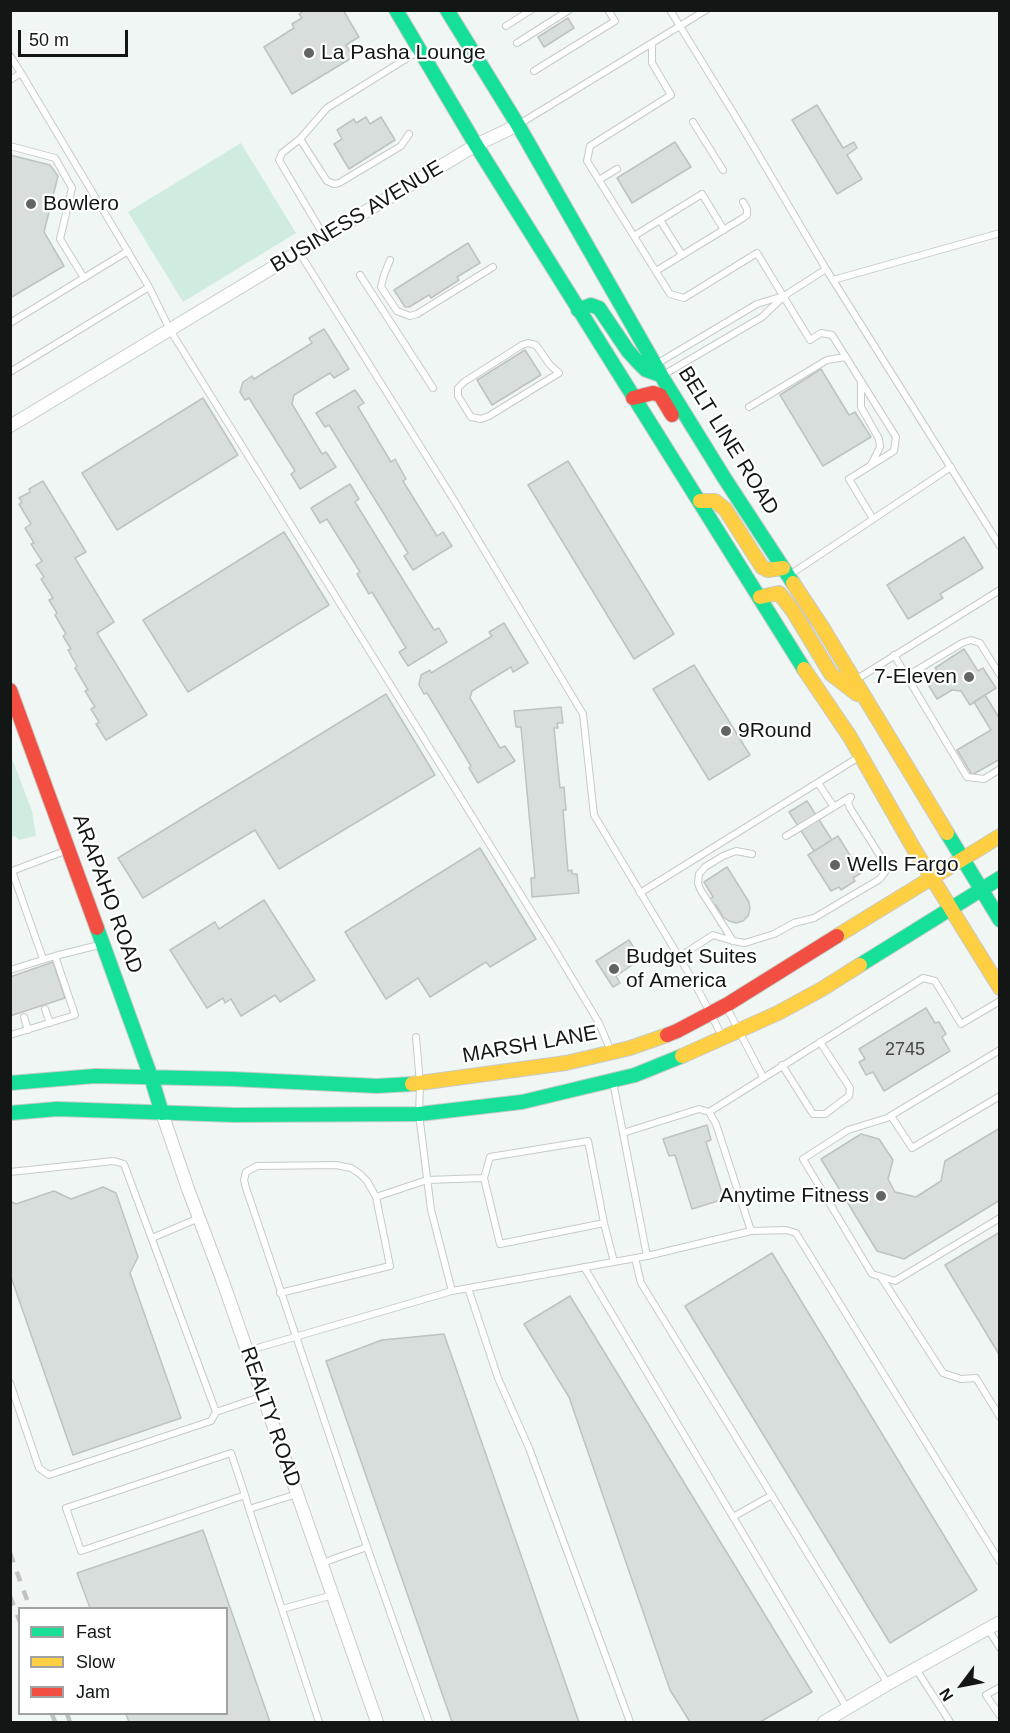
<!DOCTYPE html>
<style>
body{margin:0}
#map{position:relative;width:1010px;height:1733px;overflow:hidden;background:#f0f6f3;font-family:Helvetica,sans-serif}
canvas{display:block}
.frame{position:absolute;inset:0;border:12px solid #121715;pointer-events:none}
.legend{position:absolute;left:18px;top:1607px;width:210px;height:108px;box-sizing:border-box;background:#fff;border:2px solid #a0a2a1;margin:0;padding:8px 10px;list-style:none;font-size:18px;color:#121715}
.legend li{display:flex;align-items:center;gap:12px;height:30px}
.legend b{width:30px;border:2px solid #a0a2a1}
.north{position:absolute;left:932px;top:1655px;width:60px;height:60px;-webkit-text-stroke:4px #fff;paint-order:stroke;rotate:238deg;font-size:16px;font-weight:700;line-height:24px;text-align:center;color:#121715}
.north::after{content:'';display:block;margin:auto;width:21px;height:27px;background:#121715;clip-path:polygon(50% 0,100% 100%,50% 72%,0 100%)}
.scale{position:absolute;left:18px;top:30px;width:110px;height:27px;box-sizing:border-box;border:3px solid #121715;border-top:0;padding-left:8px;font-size:18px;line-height:21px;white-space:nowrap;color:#121715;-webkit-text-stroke:4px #fff;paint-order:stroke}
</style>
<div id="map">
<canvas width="1010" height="1733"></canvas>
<div class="frame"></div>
<ul class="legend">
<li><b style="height:8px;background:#16e098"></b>Fast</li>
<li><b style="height:8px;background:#ffcf43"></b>Slow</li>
<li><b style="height:8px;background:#f24e42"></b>Jam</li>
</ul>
<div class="north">N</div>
<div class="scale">50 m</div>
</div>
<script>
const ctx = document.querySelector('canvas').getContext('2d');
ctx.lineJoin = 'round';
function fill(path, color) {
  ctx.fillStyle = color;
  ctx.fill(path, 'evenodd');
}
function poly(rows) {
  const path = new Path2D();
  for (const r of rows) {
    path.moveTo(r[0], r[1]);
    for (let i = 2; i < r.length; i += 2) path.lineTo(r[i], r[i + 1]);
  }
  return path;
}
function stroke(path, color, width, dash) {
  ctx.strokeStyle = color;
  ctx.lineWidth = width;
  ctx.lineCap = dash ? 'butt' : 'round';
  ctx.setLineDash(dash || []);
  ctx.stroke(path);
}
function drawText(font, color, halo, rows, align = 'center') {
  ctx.font = font + ' Helvetica,sans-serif';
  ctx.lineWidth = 4.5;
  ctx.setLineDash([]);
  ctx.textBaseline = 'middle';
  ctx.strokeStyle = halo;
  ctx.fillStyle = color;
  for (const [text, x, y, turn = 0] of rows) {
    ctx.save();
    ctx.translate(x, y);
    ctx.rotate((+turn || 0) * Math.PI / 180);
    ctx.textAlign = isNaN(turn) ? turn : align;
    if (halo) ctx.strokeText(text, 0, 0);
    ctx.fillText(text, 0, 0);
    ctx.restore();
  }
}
const green = poly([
 [241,143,296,233,183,302,128,212],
 [10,753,32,811,36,836,19,840,15,836,11,837]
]);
const building = poly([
 [305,10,343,10,359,37,346,45,353,57,292,94,264,47,294,28,292,24,302,18,299,14,305,10],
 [568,18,574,28,544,47,538,37,568,18],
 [817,105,843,148,854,142,857,148,847,155,862,179,837,194,792,120,817,105],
 [366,117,370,124,381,117,395,140,349,169,334,144,342,139,337,130,354,119,356,123,366,117],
 [675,142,691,167,632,203,617,178,675,142],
 [10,155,50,165,58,176,44,232,64,266,10,298,10,155],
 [468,243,480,263,457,277,459,280,431,298,429,295,409,307,405,307,394,290,468,243],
 [324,329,349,369,334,378,330,373,294,395,292,404,322,454,326,452,336,467,300,489,291,474,295,471,249,398,245,400,240,392,243,382,252,376,254,379,312,343,309,338,324,329],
 [525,350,541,375,492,405,477,380,525,350],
 [821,369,849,415,855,412,871,437,823,466,780,395,821,369],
 [355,390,364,403,358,407,391,462,395,459,406,479,403,481,437,536,443,532,452,546,413,570,404,556,408,553,329,425,325,427,316,413,355,390],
 [203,398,238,455,117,530,82,473,203,398],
 [568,461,674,634,634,659,528,485,568,461],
 [43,481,86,552,75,558,114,622,97,633,147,715,106,740,96,724,99,722,91,709,95,707,85,691,88,690,75,668,77,666,68,650,71,649,63,636,66,634,55,615,57,613,49,600,53,598,41,579,44,577,36,565,42,561,31,544,34,543,25,528,31,524,19,504,22,502,19,498,30,492,29,489,43,481],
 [350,484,359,499,355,502,434,630,439,628,447,642,408,666,399,652,406,648,372,592,369,594,357,574,360,572,327,519,320,523,311,508,350,484],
 [284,532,329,605,188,692,143,620,284,532],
 [964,537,983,568,940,594,943,598,908,619,887,585,964,537],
 [504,623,528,663,513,672,511,667,472,691,470,698,500,748,505,746,515,761,478,783,469,768,471,766,427,693,424,694,419,685,421,675,430,670,431,673,492,636,489,632,504,623],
 [964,649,978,671,983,668,996,688,970,705,961,691,952,690,937,699,924,678,937,670,935,668,964,649],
 [694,665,750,755,709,780,653,689,694,665],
 [386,694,435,775,279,869,255,830,143,898,118,858,386,694],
 [985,695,1000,719,1000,759,972,775,957,750,991,730,974,702,985,695],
 [561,707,563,723,557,723,558,728,554,728,560,788,564,787,566,810,563,810,568,871,572,870,572,874,577,874,579,893,532,897,531,878,535,878,521,727,516,727,514,711,561,707],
 [807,801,832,840,814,851,789,812,807,801],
 [838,836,861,873,853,878,855,881,841,890,839,887,831,891,808,855,838,836],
 [480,848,536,939,490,967,486,962,430,997,418,978,386,999,345,932,480,848],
 [727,867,749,902,750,909,748,916,743,921,736,923,729,921,723,917,716,905,714,906,710,899,713,897,704,882,727,867],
 [264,900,315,980,280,1002,275,995,241,1016,231,999,225,1003,223,998,207,1008,170,950,215,922,219,929,264,900],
 [629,940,641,959,616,976,620,983,613,987,596,961,629,940],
 [53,962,65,998,10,1016,10,977,53,962],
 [926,1008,935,1023,939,1022,946,1034,942,1037,950,1051,884,1091,873,1072,866,1075,859,1062,865,1059,859,1049,926,1008],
 [707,1125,711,1140,706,1142,724,1199,692,1209,675,1155,669,1156,663,1139,707,1125],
 [1000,1128,1000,1200,904,1259,877,1251,821,1159,861,1134,879,1139,893,1160,888,1179,895,1192,916,1197,941,1181,945,1161,1000,1128],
 [103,1187,116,1193,138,1257,130,1273,181,1418,73,1455,10,1274,10,1201,16,1204,54,1191,71,1199,103,1187],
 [1000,1232,1000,1356,945,1265,1000,1232],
 [772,1253,977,1590,890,1643,685,1306,772,1253],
 [570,1296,812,1692,760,1722,690,1722,670,1690,569,1397,524,1324,570,1296],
 [444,1334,579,1722,452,1722,326,1361,382,1340,444,1334],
 [203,1530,270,1722,129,1722,126,1714,226,1714,226,1608,90,1608,77,1573,203,1530]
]);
const lane = poly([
 [670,10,742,127,826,269,1000,546],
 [506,26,531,10],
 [517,43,569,10],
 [652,43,652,63,671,95,590,146,587,161,670,294,684,298,757,253,810,340,821,333,832,335,896,437,894,451,849,479,873,519],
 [10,56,21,73],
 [534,71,615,21,608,10],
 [10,80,21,73,149,287,170,330,554,948,599,1023,610,1049],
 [693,122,723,170],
 [521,123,706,10],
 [300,139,327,181,334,184,339,183,401,146,409,134],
 [10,146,55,158,72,188,60,239,84,278],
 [599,180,617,169],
 [660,220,682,255],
 [324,236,279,160,282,153,300,139,327,108,417,52],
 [634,236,702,194,724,230],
 [299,252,457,505,583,714,594,815,694,982,722,1036],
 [390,260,384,275,381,287,397,311,410,316,417,314,493,267],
 [656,271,743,218,747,215,747,209,743,202],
 [360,275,433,388],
 [833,280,1000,233],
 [10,323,128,251],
 [528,343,536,345,550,365,559,373,489,416,481,419,471,417,458,396,458,388,464,382,522,345,528,343],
 [658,363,757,304,780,297],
 [10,372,149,287],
 [665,374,762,317,784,296,826,269],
 [861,381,861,407,879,439,880,447,871,465],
 [749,407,827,360,846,357],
 [791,574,951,467],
 [894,655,967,777,984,779,1000,769],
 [907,676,962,643,971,640,980,643,1000,675],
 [857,679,1000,590],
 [818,783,834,807],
 [786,836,850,797],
 [640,893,859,757],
 [733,941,700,889,698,883,699,874,705,867,723,856,736,851,752,854],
 [679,957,713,935,733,941,745,943,774,934,794,923,814,918,880,879,885,872,884,862,850,808,848,802,851,797],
 [43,959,12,871,65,851],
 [10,970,55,956,99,945],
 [726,1006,763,1077],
 [45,1009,50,1023],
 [24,1017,28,1030],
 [10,1035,75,1015,55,956],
 [1000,1050,887,1118,848,1130,803,1159,872,1274,895,1281,1000,1218],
 [782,1065,813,1114,825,1114,849,1096,850,1088,820,1042],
 [709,1112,923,978,935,981,961,1024,1000,1001],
 [891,1116,912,1148,1000,1096],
 [623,1133,699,1109,709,1112,716,1124,751,1231],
 [10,1172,114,1161,124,1164,216,1412,211,1421,49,1475,39,1468,10,1383],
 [484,1178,500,1244,604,1223],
 [152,1238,199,1218],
 [647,1256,751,1231,786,1230,796,1233,1000,1562],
 [635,1258,641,1283,888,1684],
 [584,1267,847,1708],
 [881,1277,943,1373,961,1379,976,1378,1000,1417],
 [468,1288,498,1378,529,1448,630,1722],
 [452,1291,647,1256,613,1082],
 [280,1293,390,1266,376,1197],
 [247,1351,452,1291,431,1210,419,1114,420,1084,416,1037],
 [216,1412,263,1396],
 [245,1495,81,1551,66,1508,231,1453,245,1495,249,1509,297,1494],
 [249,1509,319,1722],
 [733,1517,772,1495],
 [322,1563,367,1547],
 [282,1609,333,1595],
 [988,1629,1000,1648],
 [916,1669,950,1722],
 [1000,1687,986,1695,1000,1716],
 [429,1722,367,1547,246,1188,244,1180,246,1172,257,1166,336,1165,351,1168,360,1174,367,1181,376,1197,427,1180,484,1178,490,1157,588,1141,604,1223,614,1262]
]);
const street = poly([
 [10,426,476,145,518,125],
 [162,1113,188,1189,222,1279,377,1722],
 [824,1722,888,1684,1000,1622]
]);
const fast = poly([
 [396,10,476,145,804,669],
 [447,10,518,125,665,382,725,479,793,583],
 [578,310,591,305,599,308,628,351,638,362,646,370,660,375],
 [947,833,1000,920],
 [97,928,151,1077,162,1113],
 [860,965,1000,878],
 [10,1083,95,1076,232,1079,377,1086,412,1084],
 [10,1113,57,1109,235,1115,419,1114,522,1102,635,1075,682,1056]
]);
const slow = poly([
 [700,501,715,501,725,509,762,567,768,570,783,568],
 [793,583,822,627,947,833],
 [760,597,779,593,793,611,831,674,857,694],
 [804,669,850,737,914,849,1000,988],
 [837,936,1000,836],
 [682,1056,778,1013,822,989,860,965],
 [412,1084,566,1063,630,1048,667,1035]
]);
const jam = poly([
 [633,398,653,393,660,395,672,415],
 [10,690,97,928],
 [667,1035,677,1031,728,1004,837,936]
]);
const rail = poly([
 [10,1553,30,1608],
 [10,1596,20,1622],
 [52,1714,55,1722],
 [67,1714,70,1722]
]);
const markers = [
 [309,53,6,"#606563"],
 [31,204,6,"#606563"],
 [969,677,6,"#606563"],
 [726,731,6,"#606563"],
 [835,865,6,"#606563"],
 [614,969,6,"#606563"],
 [881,1196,6,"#606563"]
];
const numberNames = [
 ["2745",905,1050]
];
const poiNames = [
 ["La Pasha Lounge",321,53],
 ["Bowlero",43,204],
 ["7-Eleven",957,677,"right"],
 ["9Round",738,731],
 ["Wells Fargo",847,865],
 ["Budget Suites",626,957],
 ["of America",626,981],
 ["Anytime Fitness",869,1196,"right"]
];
const streetNames = [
 ["BUSINESS AVENUE",357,217,-31],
 ["BELT LINE ROAD",728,441,58],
 ["ARAPAHO ROAD",107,894,70],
 ["MARSH LANE",530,1045,-10],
 ["REALTY ROAD",270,1417,71]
];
fill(green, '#d0ece0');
fill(building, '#d8dedb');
stroke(building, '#bdc3c0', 1.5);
stroke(lane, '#c6cbc9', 8);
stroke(street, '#c6cbc9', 14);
stroke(fast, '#c6cbc9', 16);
stroke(slow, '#c6cbc9', 16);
stroke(jam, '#c6cbc9', 16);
stroke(lane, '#fdfefd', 6);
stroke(street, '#fdfefd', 12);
stroke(fast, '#16e098', 14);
stroke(slow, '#ffcf43', 14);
stroke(jam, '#f24e42', 14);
stroke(rail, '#c1c3c3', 4.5, [10, 10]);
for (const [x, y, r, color] of markers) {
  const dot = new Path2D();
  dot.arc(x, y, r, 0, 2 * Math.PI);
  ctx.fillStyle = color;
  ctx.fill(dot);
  stroke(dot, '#fff', 2);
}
drawText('18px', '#444946', null, numberNames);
drawText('21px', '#121715', '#fff', poiNames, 'left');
drawText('21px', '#121715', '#fff', streetNames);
</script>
